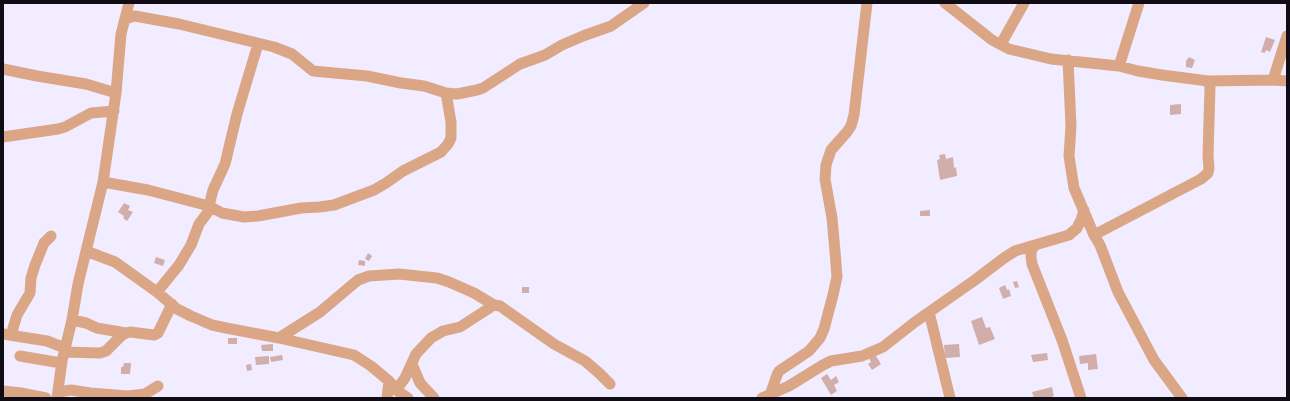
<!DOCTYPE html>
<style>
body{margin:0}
#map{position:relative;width:1290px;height:401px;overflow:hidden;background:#f1ecff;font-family:Montserrat,sans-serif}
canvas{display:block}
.frame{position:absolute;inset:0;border:4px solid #0f0c16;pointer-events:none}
</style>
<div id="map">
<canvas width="1290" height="401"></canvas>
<div class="frame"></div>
</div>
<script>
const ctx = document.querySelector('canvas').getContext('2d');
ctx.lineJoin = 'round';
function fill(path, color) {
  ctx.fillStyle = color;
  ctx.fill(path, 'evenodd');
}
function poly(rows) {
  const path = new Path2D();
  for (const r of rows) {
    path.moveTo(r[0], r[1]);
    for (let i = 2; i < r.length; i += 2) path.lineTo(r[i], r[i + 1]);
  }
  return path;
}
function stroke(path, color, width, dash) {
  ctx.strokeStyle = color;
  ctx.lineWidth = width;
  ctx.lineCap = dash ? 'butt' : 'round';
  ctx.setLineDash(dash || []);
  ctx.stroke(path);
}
const building = poly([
 [1266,37,1275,40,1270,52,1266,50,1265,53,1261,52],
 [1189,57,1195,60,1192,68,1186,67,1186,61],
 [1181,104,1181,114,1170,115,1170,105],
 [945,154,946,159,953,157,954,168,956,167,957,176,940,180,937,160,940,159,939,155],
 [124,203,130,206,128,210,133,212,127,221,123,218,124,216,118,212],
 [930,210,930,216,920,216,920,211],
 [368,253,372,256,369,261,365,259],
 [156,257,165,260,163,266,154,263],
 [359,260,365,261,365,266,358,265],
 [1017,281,1019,287,1015,288,1013,282],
 [1005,285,1007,290,1009,289,1011,296,1003,299,999,288],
 [522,287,529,287,529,293,522,293],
 [982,317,986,328,990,327,995,339,979,345,971,321],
 [228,338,237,338,237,344,228,344],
 [273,344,273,351,262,351,261,345],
 [959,344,960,357,945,358,944,345],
 [874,353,881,364,872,370,868,364,871,362,868,357],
 [1047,353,1048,360,1033,362,1031,355],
 [1096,354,1098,369,1088,370,1088,363,1080,364,1079,356],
 [282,355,283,360,271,362,270,357],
 [269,356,269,364,256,365,255,357],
 [124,363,131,363,130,374,121,374,121,367,123,367],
 [251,364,252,370,247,371,246,365],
 [827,374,831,380,836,376,839,382,834,385,837,391,831,395,821,378],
 [1052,387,1054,396,1051,397,1051,398,1034,398,1032,392]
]);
const minor = poly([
 [945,3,992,40,1009,49,1051,59,1119,66,1138,71,1162,75,1208,81,1273,80,1287,81],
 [125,19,135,16,179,24,274,47,292,54,313,71,367,76,401,83,424,86,446,93,457,94,477,90,483,88,520,64,545,55,562,45,583,36,611,26,644,3],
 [1001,44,1024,3],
 [1068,60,1071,126,1069,156,1074,188,1094,235,1100,245,1118,292,1154,360,1182,398],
 [1119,66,1139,3],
 [3,69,37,76,86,84,116,93],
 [1273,80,1287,36],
 [3,137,58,129,65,127,91,113,114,111],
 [103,182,148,190,209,206,222,213,244,217,258,216,301,208,319,207,334,205,374,190,386,183,403,171,441,152,448,144,451,138,451,122,446,93],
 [209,206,213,190,225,164,237,114,258,44],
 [1094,235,1201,179,1208,173,1209,168,1208,156,1210,87,1208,81],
 [86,251,115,262,157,292,177,309,191,316,212,325,226,328,279,338,354,355,371,366,389,381,396,390,408,398],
 [157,292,179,265,191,245,199,224,211,208],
 [929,312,950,398],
 [72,320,86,323,97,328,126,333],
 [3,334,47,341,65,348],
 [11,335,17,315,30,293,31,278,35,265,44,243,51,236],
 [279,338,320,312,358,280,369,276,399,274,437,278,449,282,474,293,494,305],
 [64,352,100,353,106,351,122,335,126,333,130,332,154,335,158,333,172,304],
 [20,356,61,363],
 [412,364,420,383,434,398],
 [396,390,405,378,416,354,431,338,443,331,460,327,494,305,500,306,554,344,585,361,599,373,610,384],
 [3,391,21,393,46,398],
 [59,392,71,390,90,393,128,396,145,394,158,386],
 [770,395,777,375,779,371,809,351,820,338,824,329,833,295,837,277,835,251,832,218,825,179,826,165,831,150,847,132,851,126,854,115,867,3],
 [57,398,62,361,72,320,78,284,103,182,116,93,121,34,129,3],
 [387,398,389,381],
 [762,398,789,386,823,365,831,361,862,356,883,347,915,322,975,280,1004,258,1015,251,1035,245],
 [1081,398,1062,340,1032,264,1031,257,1031,251,1035,245,1069,235,1077,228,1081,220,1084,210]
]);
fill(building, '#d1aeaa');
stroke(minor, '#dba685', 11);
</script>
